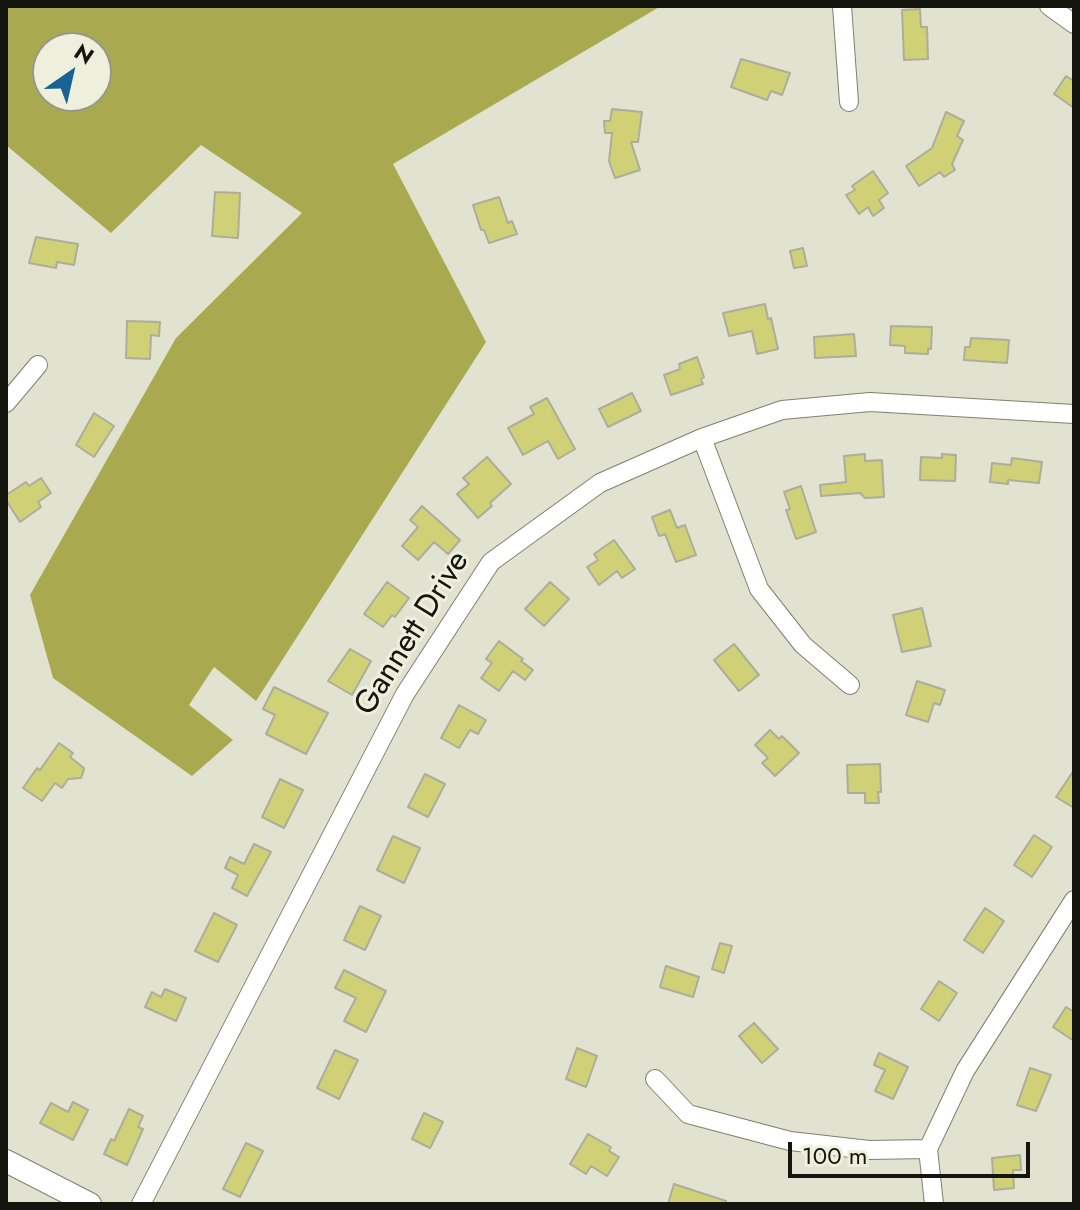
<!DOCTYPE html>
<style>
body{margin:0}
#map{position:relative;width:1080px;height:1210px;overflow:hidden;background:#e1e2cf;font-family:Jost,sans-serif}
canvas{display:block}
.frame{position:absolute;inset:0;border:8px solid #14150e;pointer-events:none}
.north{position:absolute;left:32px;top:32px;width:80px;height:80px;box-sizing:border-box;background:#eeefdc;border:2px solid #97988a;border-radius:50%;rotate:34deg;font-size:22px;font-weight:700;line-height:32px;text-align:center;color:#14150e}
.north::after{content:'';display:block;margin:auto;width:28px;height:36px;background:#176396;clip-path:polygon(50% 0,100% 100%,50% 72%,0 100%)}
.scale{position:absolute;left:788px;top:1142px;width:242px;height:36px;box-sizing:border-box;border:4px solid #14150e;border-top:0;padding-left:10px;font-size:24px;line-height:28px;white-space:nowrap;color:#14150e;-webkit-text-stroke:6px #eeefdc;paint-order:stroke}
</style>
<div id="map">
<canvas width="1080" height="1210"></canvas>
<div class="frame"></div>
<div class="north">N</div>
<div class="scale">100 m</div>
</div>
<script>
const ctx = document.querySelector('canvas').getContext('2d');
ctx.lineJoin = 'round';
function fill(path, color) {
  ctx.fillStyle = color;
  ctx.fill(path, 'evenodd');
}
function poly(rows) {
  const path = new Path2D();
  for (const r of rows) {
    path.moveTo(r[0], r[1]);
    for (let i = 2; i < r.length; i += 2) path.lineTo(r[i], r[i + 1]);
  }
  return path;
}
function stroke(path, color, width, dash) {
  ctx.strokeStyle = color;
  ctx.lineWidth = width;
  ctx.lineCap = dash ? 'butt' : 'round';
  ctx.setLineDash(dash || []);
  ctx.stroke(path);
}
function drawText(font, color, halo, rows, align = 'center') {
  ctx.font = font + ' Jost,sans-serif';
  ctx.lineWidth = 6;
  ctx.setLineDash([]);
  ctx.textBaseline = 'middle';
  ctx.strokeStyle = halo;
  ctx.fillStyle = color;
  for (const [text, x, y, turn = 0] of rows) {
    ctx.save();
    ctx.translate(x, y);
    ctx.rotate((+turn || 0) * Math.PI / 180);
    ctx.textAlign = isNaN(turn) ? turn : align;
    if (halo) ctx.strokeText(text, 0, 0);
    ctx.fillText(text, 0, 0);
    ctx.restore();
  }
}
const forest = poly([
 [6,6,661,6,393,164,486,342,256,701,214,667,189,705,233,740,192,776,53,678,30,595,176,338,302,213,201,145,111,233,6,145],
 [48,48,96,48,96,96,48,96]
]);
const building = poly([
 [920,9,921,27,927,27,928,59,904,60,902,10,920,9],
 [741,59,790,73,782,95,771,91,767,100,731,87,741,59],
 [1066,76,1074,81,1074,108,1054,94,1066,76],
 [612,109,642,112,638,142,631,142,640,170,615,178,609,161,612,133,605,133,604,121,610,121,612,109],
 [946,112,964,121,957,136,963,140,952,164,955,170,944,177,940,172,919,186,906,166,932,148,946,112],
 [873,171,888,193,879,200,884,208,873,216,868,207,859,214,846,195,855,190,852,186,873,171],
 [215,192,240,193,238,238,212,236,215,192],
 [499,197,508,223,512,221,517,234,489,243,484,230,481,230,473,205,499,197],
 [36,237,78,244,74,265,57,262,56,268,29,263,36,237],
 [803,248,807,266,794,268,790,251,803,248],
 [765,304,768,319,771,318,778,349,757,354,752,331,729,336,723,313,765,304],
 [127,321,160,322,159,336,151,335,150,359,126,358,127,321],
 [891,326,932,327,931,349,928,349,928,354,905,353,905,346,890,345,891,326],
 [854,334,856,356,815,358,814,337,854,334],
 [971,338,1009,340,1007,363,964,360,965,347,970,347,971,338],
 [697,357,704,377,701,379,703,384,671,395,664,375,680,369,679,364,697,357],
 [632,393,641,411,608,427,599,409,632,393],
 [547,398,575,449,558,459,548,441,523,455,508,428,534,414,530,407,547,398],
 [94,413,114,426,94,457,76,445,94,413],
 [865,454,865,461,882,460,884,497,865,498,860,493,821,496,820,485,846,482,844,456,865,454],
 [942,454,956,455,955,481,920,480,921,457,942,458,942,454],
 [487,457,511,484,490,503,492,506,478,518,457,494,469,484,463,478,487,457],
 [1012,458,1042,462,1039,483,1008,480,1008,484,990,482,992,463,1011,465,1012,458],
 [41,478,51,493,38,502,41,507,20,522,6,500,6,495,26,482,29,486,41,478],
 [801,486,816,532,796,539,786,510,790,509,784,492,801,486],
 [422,506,460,540,448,554,434,542,418,560,402,546,418,527,410,520,422,506],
 [670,510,677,528,685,525,696,555,676,562,665,534,659,536,652,517,670,510],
 [614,540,635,569,622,578,617,571,599,585,587,567,598,560,594,554,614,540],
 [387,582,409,598,395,617,392,615,383,627,364,614,387,582],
 [550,582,569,599,544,626,525,609,550,582],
 [922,608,931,646,902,652,893,615,922,608],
 [499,641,523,659,521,661,533,670,525,680,513,671,499,691,481,678,492,663,486,659,499,641],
 [734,644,759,675,739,691,714,660,734,644],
 [350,649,371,661,352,695,328,681,350,649],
 [917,681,945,690,940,705,934,703,928,722,906,715,917,681],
 [274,687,328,713,306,754,266,734,275,715,263,709,274,687],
 [459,705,486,720,478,734,470,730,459,748,441,738,459,705],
 [770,730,779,739,782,736,799,753,775,776,762,763,768,758,755,745,770,730],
 [59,743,73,753,70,757,84,768,83,773,81,778,68,779,62,788,55,783,42,801,23,788,37,768,40,770,59,743],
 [880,764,881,792,878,792,879,803,865,803,865,793,848,793,847,765,880,764],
 [1074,770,1074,808,1056,797,1074,770],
 [425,774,445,784,428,817,408,807,425,774],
 [280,779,303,790,284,828,262,817,280,779],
 [1034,835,1052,847,1032,877,1014,865,1034,835],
 [393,836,420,848,404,883,377,870,393,836],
 [254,844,271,852,247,896,232,888,238,875,225,868,230,857,244,864,254,844],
 [360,906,381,916,365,950,344,940,360,906],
 [985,908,1004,921,983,953,964,940,985,908],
 [214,913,237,925,218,962,195,951,214,913],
 [720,943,732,946,724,973,712,969,720,943],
 [666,966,699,977,693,997,660,987,666,966],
 [344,970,386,991,366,1032,344,1021,356,998,335,988,344,970],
 [939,981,957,993,939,1021,921,1009,939,981],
 [165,989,186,998,176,1021,145,1007,152,992,161,997,165,989],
 [1066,1007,1074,1012,1074,1041,1053,1027,1066,1007],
 [754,1023,778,1049,762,1063,739,1036,754,1023],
 [577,1048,597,1056,586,1087,566,1079,577,1048],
 [335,1050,358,1060,339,1099,317,1088,335,1050],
 [879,1053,908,1067,893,1099,875,1091,885,1070,874,1065,879,1053],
 [1030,1068,1051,1075,1036,1111,1017,1105,1030,1068],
 [73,1102,88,1110,73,1140,40,1123,51,1103,68,1112,73,1102],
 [129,1109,143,1116,138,1127,143,1129,127,1165,104,1154,111,1139,114,1141,129,1109],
 [424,1113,443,1122,430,1148,412,1139,424,1113],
 [588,1134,611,1147,609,1151,619,1157,607,1176,591,1166,586,1174,570,1164,588,1134],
 [246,1143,263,1151,240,1197,223,1189,246,1143],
 [1020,1155,1021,1170,1013,1170,1014,1188,994,1190,992,1158,1020,1155],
 [674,1184,726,1201,726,1204,668,1204,674,1184]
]);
const minor = poly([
 [842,6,849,102],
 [1049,6,1074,24],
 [6,403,38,365],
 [702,438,759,589,803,645,850,685],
 [655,1079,688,1114,790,1141,869,1150,928,1149],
 [141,1204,405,694,491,562,600,483,702,438,782,410,870,402,1074,414],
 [934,1204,928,1149,965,1071,1074,900]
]);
const tertiary = poly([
 [6,1161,90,1204]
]);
const streetNames = [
 ["Gannett Drive",413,634,-58]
];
fill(forest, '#a9aa50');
fill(building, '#d0d177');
stroke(building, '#adad9b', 2);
stroke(minor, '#7f806e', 20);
stroke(tertiary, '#7f806e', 24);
stroke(minor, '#fff', 18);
stroke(tertiary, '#fff', 22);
drawText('32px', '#14150e', '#eeefdc', streetNames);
</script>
